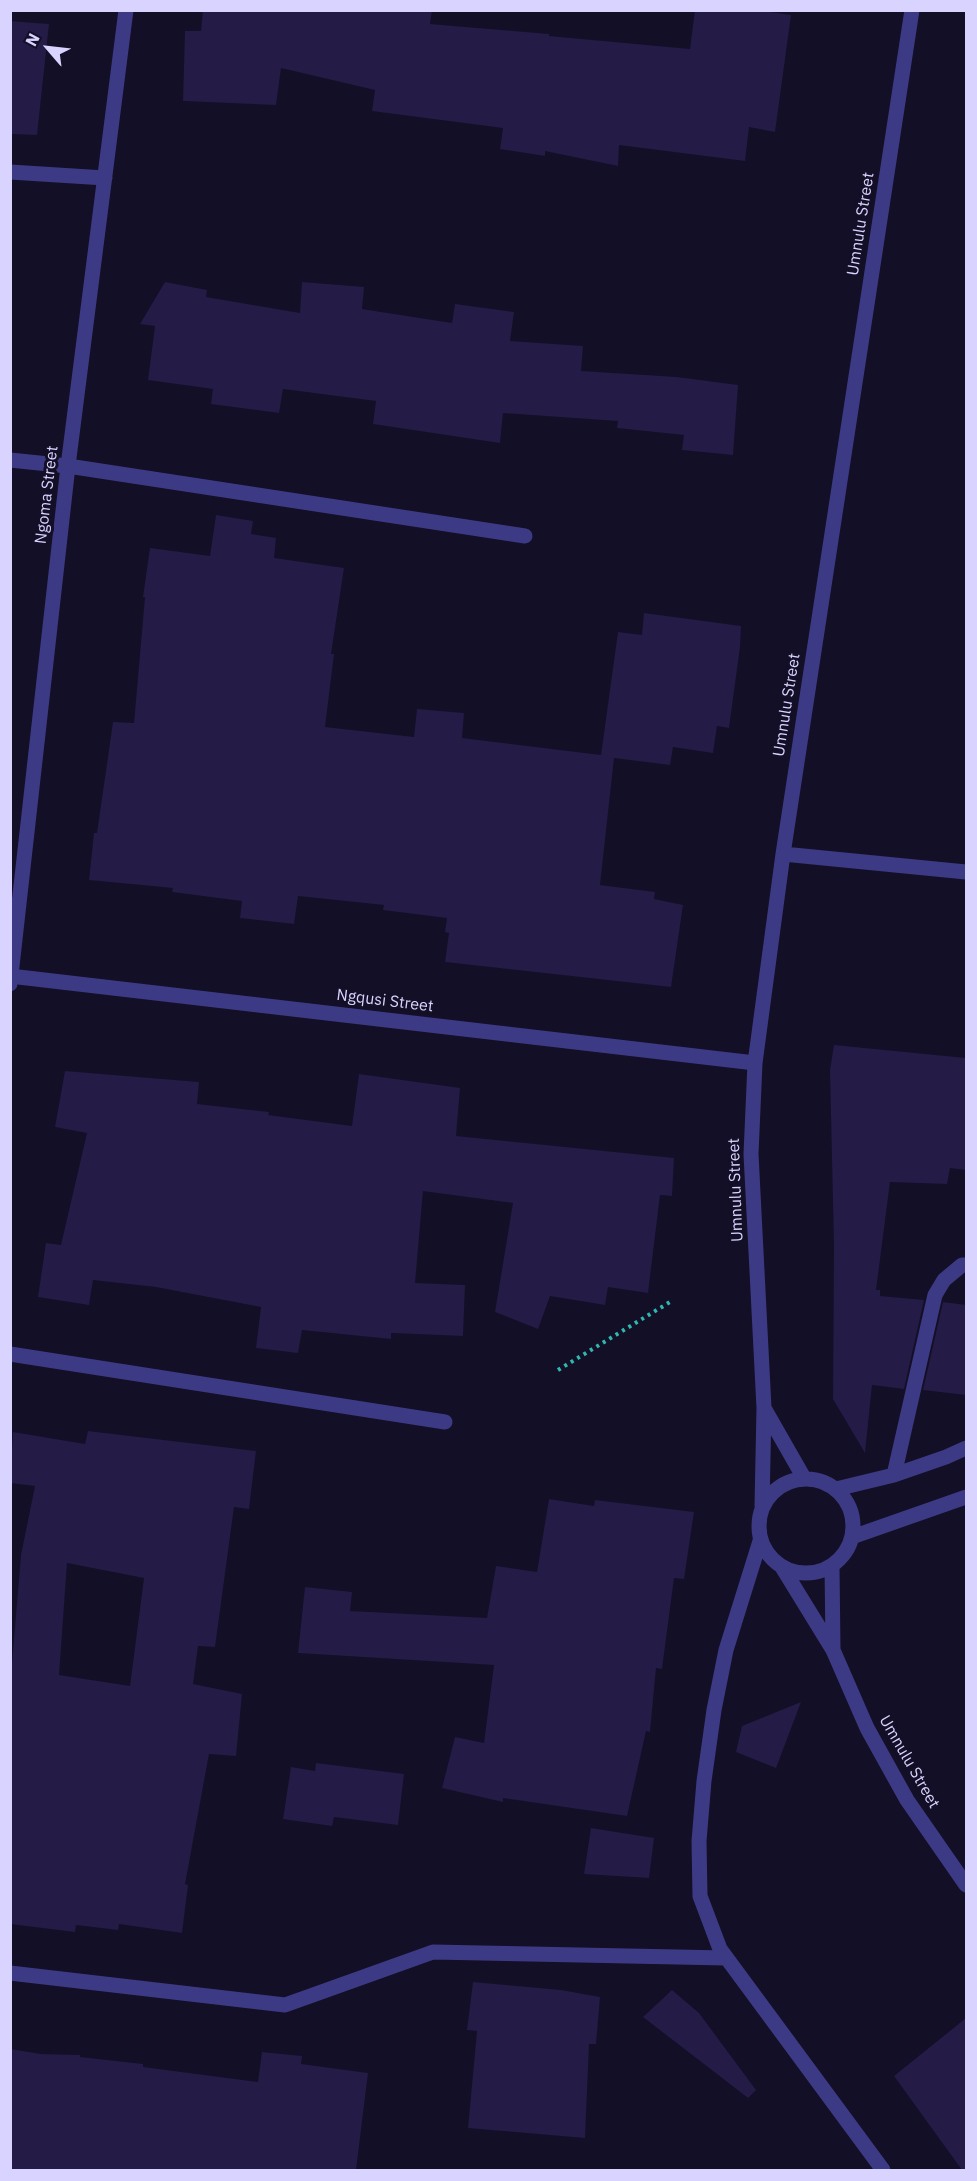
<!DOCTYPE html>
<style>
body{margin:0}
#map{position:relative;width:977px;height:2181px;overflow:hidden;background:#130f26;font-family:"IBM Plex Sans",sans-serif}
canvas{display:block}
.frame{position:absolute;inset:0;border:12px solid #d9d4ff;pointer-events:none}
.north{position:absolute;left:18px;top:18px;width:60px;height:60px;-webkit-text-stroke:4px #130f26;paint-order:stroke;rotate:298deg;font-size:16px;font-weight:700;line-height:24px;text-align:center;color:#d9d4ff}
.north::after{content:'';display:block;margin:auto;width:21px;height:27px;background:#d9d4ff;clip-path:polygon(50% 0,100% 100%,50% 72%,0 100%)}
</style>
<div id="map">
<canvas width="977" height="2181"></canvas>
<div class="frame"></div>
<div class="north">N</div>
</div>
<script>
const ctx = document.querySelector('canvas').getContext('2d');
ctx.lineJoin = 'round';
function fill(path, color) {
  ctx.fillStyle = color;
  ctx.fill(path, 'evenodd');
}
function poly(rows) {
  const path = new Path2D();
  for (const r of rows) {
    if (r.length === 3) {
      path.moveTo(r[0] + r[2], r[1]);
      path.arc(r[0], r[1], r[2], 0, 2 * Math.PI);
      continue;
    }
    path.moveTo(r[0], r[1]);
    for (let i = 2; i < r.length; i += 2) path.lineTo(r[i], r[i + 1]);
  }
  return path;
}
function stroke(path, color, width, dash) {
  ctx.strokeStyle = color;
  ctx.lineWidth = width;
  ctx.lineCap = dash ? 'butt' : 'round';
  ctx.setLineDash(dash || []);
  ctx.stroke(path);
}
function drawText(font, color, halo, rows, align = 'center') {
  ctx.font = font + ' "IBM Plex Sans",sans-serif';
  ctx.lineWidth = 6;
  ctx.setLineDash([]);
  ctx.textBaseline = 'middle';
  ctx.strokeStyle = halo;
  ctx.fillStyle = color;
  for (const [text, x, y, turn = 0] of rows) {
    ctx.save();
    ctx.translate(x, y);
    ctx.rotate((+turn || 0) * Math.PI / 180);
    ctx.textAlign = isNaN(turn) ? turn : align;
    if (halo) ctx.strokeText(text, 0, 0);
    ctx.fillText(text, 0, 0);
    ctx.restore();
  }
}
const building = poly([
 [203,10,432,10,430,24,549,34,549,36,690,49,695,10,756,10,791,15,775,132,749,127,745,161,619,145,618,166,545,151,545,156,500,149,503,128,372,111,375,90,281,68,276,105,183,101,185,31,201,31],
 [10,21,49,24,37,135,10,134],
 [165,282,207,290,206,297,300,313,302,282,364,287,362,309,452,323,455,304,514,312,510,341,583,346,581,371,677,377,738,385,733,455,682,450,684,435,617,428,618,421,503,413,500,443,373,424,376,401,283,389,279,413,211,404,213,389,148,380,155,326,140,324],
 [216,515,253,521,251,534,276,538,274,558,344,568,331,654,334,654,325,727,414,737,417,709,464,713,462,738,601,755,618,632,642,635,644,613,741,626,740,647,729,728,717,726,713,753,673,747,670,765,614,758,600,885,655,892,654,899,683,905,671,987,445,962,449,933,445,932,447,918,383,910,384,905,298,896,294,924,240,918,242,901,172,892,173,888,89,880,94,833,97,833,113,722,134,723,145,597,143,597,150,548,210,556],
 [834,1045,966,1058,966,1170,950,1168,947,1184,890,1182,876,1290,880,1290,880,1296,924,1300,904,1389,872,1385,865,1453,833,1399,834,1246,830,1070],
 [65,1071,199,1082,197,1104,269,1112,268,1115,352,1126,359,1074,460,1088,456,1136,674,1158,672,1196,660,1195,648,1293,608,1287,605,1305,550,1296,538,1329,495,1312,513,1203,423,1191,415,1283,465,1285,463,1336,391,1333,391,1339,302,1330,298,1353,256,1348,261,1307,156,1287,93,1280,89,1305,38,1297,46,1243,61,1245,87,1133,55,1127],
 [943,1302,966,1305,966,1395,923,1390],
 [88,1431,256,1451,249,1509,234,1507,215,1647,198,1646,193,1684,242,1694,236,1756,209,1754,185,1884,188,1885,182,1933,119,1924,118,1930,76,1925,75,1932,10,1924,10,1687,21,1555,35,1486,10,1483,13,1432,85,1444],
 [67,1563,144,1578,130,1686,59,1675],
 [549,1499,594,1506,595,1500,694,1512,684,1579,674,1578,662,1669,656,1668,650,1732,646,1731,627,1816,503,1798,503,1802,442,1788,455,1737,484,1743,494,1665,298,1653,305,1587,352,1592,350,1611,487,1618,496,1566,537,1572],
 [801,1702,776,1768,736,1752,742,1726],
 [316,1763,404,1774,398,1825,334,1817,332,1826,283,1819,291,1767,315,1771],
 [591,1828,654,1838,649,1878,584,1874],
 [473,1982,561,1990,600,1997,596,2044,589,2044,585,2138,468,2128,477,2031,467,2030],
 [672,1990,699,2013,756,2090,748,2098,643,2017],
 [966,2018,966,2170,962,2170,894,2076],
 [10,2049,41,2054,80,2055,80,2057,143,2064,143,2067,258,2082,262,2052,302,2056,301,2064,368,2073,356,2170,10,2170]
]);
const path = poly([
 [558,1370,670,1302]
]);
const minor = poly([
 [10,172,105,178],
 [10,460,68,466,525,536],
 [783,854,966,872],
 [10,976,755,1063],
 [10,984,68,466,126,10],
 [10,1354,445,1422],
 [764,1408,804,1478],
 [894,1475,935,1295,944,1280,962,1265,966,1265],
 [806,1526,47],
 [836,1489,894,1475,946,1457,966,1448],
 [762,1506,764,1408,751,1154,755,1063,783,854,912,10],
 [852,1537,966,1497],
 [760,1541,726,1650,714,1710,704,1781,699,1841,700,1896,720,1949,883,2170],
 [832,1566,833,1649],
 [782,1567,833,1650,867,1728,907,1800,966,1885],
 [10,1973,285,2005,433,1952,726,1958]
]);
const streetNames = [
 ["Umnulu Street",861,224,-81],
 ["Ngoma Street",47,495,-83],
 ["Umnulu Street",787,705,-81],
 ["Ngqusi Street",385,1001,7],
 ["Umnulu Street",736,1190,-92],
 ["Umnulu Street",909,1762,60]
];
fill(building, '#241b47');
stroke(path, '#2fb8b0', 4, [3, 4.5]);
stroke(minor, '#3d3a85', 15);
drawText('16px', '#d9d4ff', '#130f26', streetNames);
</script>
